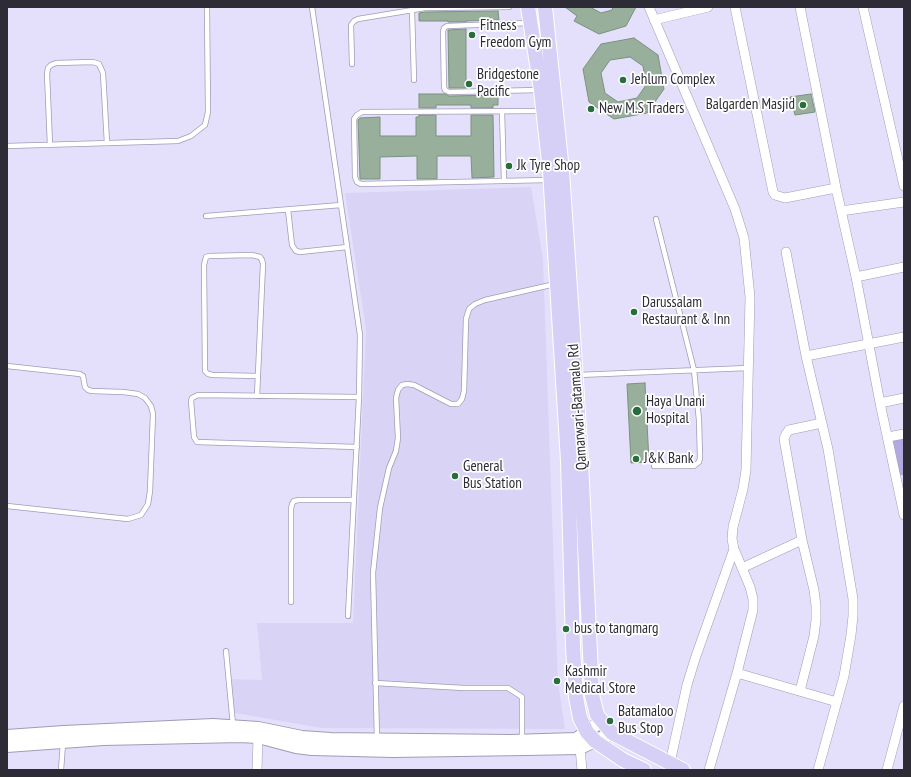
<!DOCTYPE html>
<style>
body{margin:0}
#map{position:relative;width:911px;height:777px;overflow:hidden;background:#e4e0fb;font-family:"PT Sans Narrow",sans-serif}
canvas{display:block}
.frame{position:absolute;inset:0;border:8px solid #2d2b35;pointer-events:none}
</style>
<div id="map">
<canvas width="911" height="777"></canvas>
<div class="frame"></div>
</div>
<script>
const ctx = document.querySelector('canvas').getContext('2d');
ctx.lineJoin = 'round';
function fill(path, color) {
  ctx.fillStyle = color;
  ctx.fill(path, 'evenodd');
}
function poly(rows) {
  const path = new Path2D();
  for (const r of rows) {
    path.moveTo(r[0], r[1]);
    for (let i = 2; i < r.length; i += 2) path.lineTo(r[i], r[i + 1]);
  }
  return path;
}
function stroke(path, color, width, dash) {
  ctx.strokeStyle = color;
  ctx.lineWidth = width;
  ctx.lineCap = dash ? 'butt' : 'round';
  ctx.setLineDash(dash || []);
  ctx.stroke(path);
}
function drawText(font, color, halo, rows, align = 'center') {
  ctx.font = font + ' "PT Sans Narrow",sans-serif';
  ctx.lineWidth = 3.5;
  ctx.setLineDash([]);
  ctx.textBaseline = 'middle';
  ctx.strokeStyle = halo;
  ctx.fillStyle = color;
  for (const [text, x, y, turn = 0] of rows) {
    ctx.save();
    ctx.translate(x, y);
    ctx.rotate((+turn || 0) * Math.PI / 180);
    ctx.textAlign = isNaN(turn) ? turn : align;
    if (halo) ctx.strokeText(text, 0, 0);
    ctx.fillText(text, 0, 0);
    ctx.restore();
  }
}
const built = poly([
 [531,187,543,259,558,682,565,729,321,728,230,712,227,679,262,680,257,623,353,623,366,329,345,193]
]);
const green = poly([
 [904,434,904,475,895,475,888,437]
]);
const building = poly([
 [565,7,590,7,601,13,612,10,613,7,636,7,626,26,599,34,574,21,577,16,565,7],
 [498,11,499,20,466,21,466,22,448,22,448,21,419,21,419,13,425,12,498,11],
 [466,29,466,88,449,88,448,30,466,29],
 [634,38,658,55,664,89,647,113,614,119,589,102,583,69,601,44,634,38],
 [630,57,643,66,646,85,637,98,618,102,605,93,601,73,610,60,630,57],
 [419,94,445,94,449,96,498,95,498,105,493,105,493,108,471,108,471,105,436,105,436,108,419,108,419,94],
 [811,94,815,112,795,115,790,97,811,94],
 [419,115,436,115,436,136,471,136,471,115,493,115,494,177,472,178,471,156,437,156,437,179,417,179,417,156,380,157,380,179,360,179,358,120,360,118,380,117,380,136,416,136,416,117,419,117,419,115],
 [645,383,649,462,631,463,627,384,645,383]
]);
const lane = poly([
 [312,7,360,335,359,397,348,616],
 [412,10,414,80],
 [529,23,447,26,444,28,443,32,444,87,445,90,449,92,539,90],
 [352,64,351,25,354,21,358,19,425,8,509,7],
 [542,111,362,112,357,115,354,119,355,177,357,182,361,184,548,180],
 [502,112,504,181],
 [50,145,47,74,48,68,51,65,56,63,93,62,99,64,103,73,107,143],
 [7,146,178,141,191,136,205,125,208,112,207,7],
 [288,210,292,245,296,251,300,252,347,247],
 [206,216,341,205],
 [7,366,80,374,83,376,85,387,88,390,92,391,123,392,138,394,145,398,151,406,153,414,150,491,148,504,141,515,128,519,7,506],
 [578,375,748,368],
 [257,396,263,264,262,260,260,257,252,255,209,256,206,257,204,265,205,371,208,374,213,375,258,376],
 [357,447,197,442,194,437,191,401,192,398,198,395,359,397],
 [654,466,694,466,699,462,700,458,699,420,694,370,656,219],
 [291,602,291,509,292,504,294,501,299,500,354,500],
 [226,651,233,725],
 [375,683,464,688,508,688,522,697,522,739],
 [377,739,373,573,380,508,389,468,396,451,398,438,396,398,398,390,402,385,407,384,414,385,451,404,458,404,462,399,464,391,466,319,469,309,475,304,485,300,555,284],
 [61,770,63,743]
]);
const street = poly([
 [649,7,735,209,744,238,750,297,746,470,743,489,733,527,732,539,734,549,750,587,753,599,753,610,737,673,709,770],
 [735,7,773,192,775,195,785,198,836,188],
 [800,7,836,188,856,277,880,403,904,515],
 [863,7,904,186],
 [654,20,708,7],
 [841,211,904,202],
 [786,252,806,356,828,449,853,599,853,616,851,635,844,676,818,770],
 [856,277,904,267],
 [806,356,904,337],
 [880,403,904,398],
 [888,437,904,434],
 [742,568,802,540],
 [737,673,837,702],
 [800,691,814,636,816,620,816,606,814,590,802,540,784,439,786,434,789,430,822,423],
 [578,742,580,748,582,770],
 [670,763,687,685,696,656,734,549],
 [257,770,258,737],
 [887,770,904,706]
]);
const secondary = poly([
 [7,736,64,732,213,725,258,728,302,737,330,739,511,741,576,739,602,721],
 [7,746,103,739,240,736,258,737,296,747,312,749,393,751,525,749,580,748,612,733]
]);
const primary = poly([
 [528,7,541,90,550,171,568,461,573,647,576,697,580,718,587,732,595,741,623,760,644,770],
 [545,7,562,171,572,318,581,461,592,695,597,715,612,733,683,770]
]);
const markers = [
 [472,35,4,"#276e3b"],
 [623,80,4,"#276e3b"],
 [469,84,4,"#276e3b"],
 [803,105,4,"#276e3b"],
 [591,109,4,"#276e3b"],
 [509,166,4,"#276e3b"],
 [634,312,4,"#276e3b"],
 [637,411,5,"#276e3b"],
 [636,459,4,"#276e3b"],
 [455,476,4,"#276e3b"],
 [566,629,4,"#276e3b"],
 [557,681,4,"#276e3b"],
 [610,721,4,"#276e3b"]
];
const poiNames = [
 ["Fitness",480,26],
 ["Freedom Gym",480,43],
 ["Bridgestone",477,75],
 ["Pacific",477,92],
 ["Jehlum Complex",631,80],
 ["Balgarden Masjid",795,105,"right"],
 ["New M.S Traders",599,109],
 ["Jk Tyre Shop",517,166],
 ["Darussalam",642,303],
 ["Restaurant & Inn",642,320],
 ["Haya Unani",646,402],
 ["Hospital",646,419],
 ["J&K Bank",644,459],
 ["General",463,467],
 ["Bus Station",463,484],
 ["bus to tangmarg",574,629],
 ["Kashmir",565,672],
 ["Medical Store",565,689],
 ["Batamaloo",618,712],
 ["Bus Stop",618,729]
];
const streetNames = [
 ["Qamarwari-Batamalo Rd",578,407,-94]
];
fill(built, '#d9d4f6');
fill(green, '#b3a9e1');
fill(building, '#98af9c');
stroke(building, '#7b917f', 1);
stroke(lane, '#a09cb5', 6);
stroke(street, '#a09cb5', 10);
stroke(secondary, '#a09cb5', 14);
stroke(primary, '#fff', 16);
stroke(lane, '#fff', 4.5);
stroke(street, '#fff', 9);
stroke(secondary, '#fff', 12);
stroke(primary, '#d7d0f6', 14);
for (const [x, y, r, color] of markers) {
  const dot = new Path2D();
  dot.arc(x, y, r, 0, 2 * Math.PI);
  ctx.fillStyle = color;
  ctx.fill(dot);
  stroke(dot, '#fff', 1.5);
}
drawText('15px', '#2d2b35', '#fff', poiNames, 'left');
drawText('15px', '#2d2b35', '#fff', streetNames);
</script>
